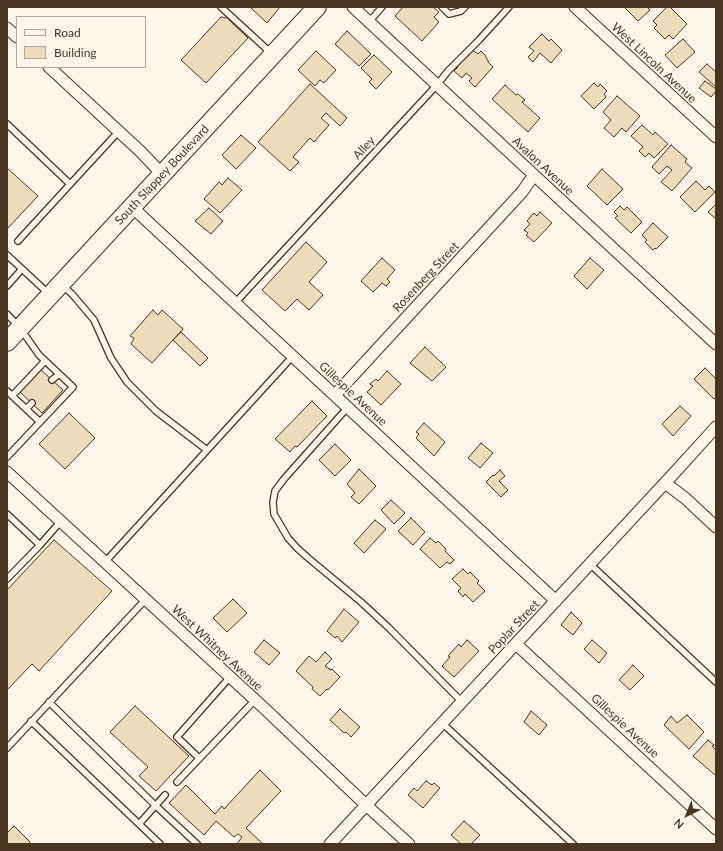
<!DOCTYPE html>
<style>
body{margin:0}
#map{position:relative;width:723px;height:851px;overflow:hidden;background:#fbf6e9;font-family:Lato,sans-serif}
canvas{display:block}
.frame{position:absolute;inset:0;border:8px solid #4a3520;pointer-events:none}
.legend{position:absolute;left:16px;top:16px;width:130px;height:52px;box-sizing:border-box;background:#fbf6e9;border:1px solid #b4a999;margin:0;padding:5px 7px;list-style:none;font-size:12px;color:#4a3520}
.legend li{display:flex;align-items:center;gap:8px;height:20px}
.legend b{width:20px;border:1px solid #b4a999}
.north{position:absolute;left:667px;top:795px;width:40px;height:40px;-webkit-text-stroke:3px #fbf6e9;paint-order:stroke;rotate:223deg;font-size:11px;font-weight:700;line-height:16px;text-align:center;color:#4a3520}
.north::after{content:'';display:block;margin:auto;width:14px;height:18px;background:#4a3520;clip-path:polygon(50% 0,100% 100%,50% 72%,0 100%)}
</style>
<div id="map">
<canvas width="723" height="851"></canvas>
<div class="frame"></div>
<ul class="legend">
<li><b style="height:5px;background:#fbf6e9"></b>Road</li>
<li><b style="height:11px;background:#ecdcbc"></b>Building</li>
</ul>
<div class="north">N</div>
</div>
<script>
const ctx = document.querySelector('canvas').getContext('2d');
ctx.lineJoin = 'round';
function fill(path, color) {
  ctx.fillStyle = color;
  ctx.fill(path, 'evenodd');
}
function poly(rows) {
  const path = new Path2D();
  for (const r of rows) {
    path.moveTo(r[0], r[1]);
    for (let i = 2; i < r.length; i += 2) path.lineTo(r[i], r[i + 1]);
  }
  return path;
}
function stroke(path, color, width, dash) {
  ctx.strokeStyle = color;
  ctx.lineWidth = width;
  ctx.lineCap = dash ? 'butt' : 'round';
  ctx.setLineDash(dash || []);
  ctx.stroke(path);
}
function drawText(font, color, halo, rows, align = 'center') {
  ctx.font = font + ' Lato,sans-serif';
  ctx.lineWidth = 3;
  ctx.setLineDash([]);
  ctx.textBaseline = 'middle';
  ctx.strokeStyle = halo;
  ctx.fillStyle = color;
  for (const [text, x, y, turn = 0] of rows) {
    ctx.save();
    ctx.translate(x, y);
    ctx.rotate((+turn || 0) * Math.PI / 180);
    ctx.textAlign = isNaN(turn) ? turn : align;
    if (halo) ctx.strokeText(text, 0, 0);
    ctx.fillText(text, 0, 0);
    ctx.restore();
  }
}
const building = poly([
 [250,7,280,7,267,23,250,7],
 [403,7,433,7,439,12,434,17,439,22,422,41,395,16,403,7],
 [624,7,647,7,650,10,638,21,624,7],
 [667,7,670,7,687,24,673,39,669,35,665,39,654,28,657,25,653,21,667,7],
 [221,17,227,18,248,38,206,83,181,60,221,17],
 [347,31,371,54,359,66,335,44,347,31],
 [542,34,549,41,551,39,562,50,551,63,540,53,533,62,528,57,534,51,529,47,542,34],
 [683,39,695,52,677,68,665,55,683,39],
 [472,50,478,54,481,51,485,55,489,63,493,67,475,87,469,81,472,78,466,73,462,78,454,71,458,67,457,66,472,50],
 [316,51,336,70,324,83,320,80,315,86,298,70,316,51],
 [374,55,392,72,376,89,369,82,372,79,361,68,374,55],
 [707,64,716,72,716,87,699,72,707,64],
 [705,81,716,89,716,91,711,97,699,88,705,81],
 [594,83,598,87,600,84,607,91,604,94,606,97,594,109,581,96,594,83],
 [310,84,347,118,340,126,326,113,321,118,329,125,314,142,310,138,293,157,299,162,290,171,258,142,310,84],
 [505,85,516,95,518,94,525,100,522,102,540,118,528,132,492,99,505,85],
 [617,96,640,116,626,132,622,128,614,137,604,128,611,120,603,112,617,96],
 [642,125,653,135,655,132,668,144,654,158,649,153,645,157,639,151,643,147,631,136,642,125],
 [241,135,256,148,236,169,222,155,241,135],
 [671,145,687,159,685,162,692,168,672,191,661,182,672,170,667,166,659,174,652,167,671,145],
 [7,168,38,196,7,229,7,168],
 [602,169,623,189,607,205,587,186,602,169],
 [228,178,242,190,220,213,204,199,219,182,222,185,228,178],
 [696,181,705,190,709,186,715,192,695,212,680,197,696,181],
 [716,204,716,219,708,212,716,204],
 [620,206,624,210,627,207,642,222,631,233,615,218,618,216,614,212,620,206],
 [209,208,223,221,211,234,195,221,209,208],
 [540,212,552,223,534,242,526,235,528,233,524,230,530,224,527,221,534,213,537,216,540,212],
 [653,223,668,237,656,249,655,248,653,250,645,242,647,240,642,235,653,223],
 [306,242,327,262,309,282,323,295,309,310,297,299,285,311,262,290,306,242],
 [382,258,395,270,387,279,390,282,386,286,382,283,373,292,361,281,382,258],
 [590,258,604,270,587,289,574,276,590,258],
 [153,310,158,315,162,310,183,329,152,363,131,344,134,338,130,336,153,310],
 [181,332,208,358,200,366,173,340,181,332],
 [425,347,446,367,432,381,410,363,425,347],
 [705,368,716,379,716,397,714,399,694,379,705,368],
 [40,369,63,390,42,413,19,391,40,369],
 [387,371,401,384,381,405,367,392,373,386,370,384,376,379,378,381,387,371],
 [312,401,327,416,297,447,295,446,290,452,275,439,312,401],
 [680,406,691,416,673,436,662,424,680,406],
 [69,413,95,438,65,469,39,444,69,413],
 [424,423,445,442,434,456,416,438,419,434,416,432,424,423],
 [481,443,493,453,480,468,468,458,481,443],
 [335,444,351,460,335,476,319,460,335,444],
 [359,469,376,486,359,504,351,497,355,493,347,484,359,469],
 [500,470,505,476,499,481,508,490,501,497,486,482,493,475,494,476,500,470],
 [391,500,405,513,394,524,381,510,391,500],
 [411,518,425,532,413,545,398,531,411,518],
 [375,520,386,529,364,553,354,543,375,520],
 [430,538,436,543,438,541,446,549,445,551,454,560,450,564,447,562,440,568,420,549,430,538],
 [54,540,112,591,39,671,32,664,7,690,7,590,54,540],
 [463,569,468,574,470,572,479,581,477,583,485,591,473,602,465,594,463,597,458,591,461,588,452,579,463,569],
 [233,599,247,613,227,632,213,618,233,599],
 [344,609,359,622,342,642,337,636,335,638,327,631,344,609],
 [571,612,582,623,573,635,561,625,571,612],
 [264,640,280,653,269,665,254,652,264,640],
 [467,640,479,651,454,677,442,666,450,657,448,656,459,644,461,647,467,640],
 [592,640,607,653,599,663,584,649,592,640],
 [325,652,332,659,325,666,331,670,332,669,340,677,328,690,327,689,320,696,312,689,313,687,296,671,309,656,316,662,325,652],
 [633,665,644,676,630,690,619,680,633,665],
 [135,706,189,756,156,791,139,776,148,767,110,732,135,706],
 [340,709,360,727,351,737,346,732,344,733,330,720,340,709],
 [531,711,547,725,539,735,524,722,531,711],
 [687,715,704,732,689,749,664,725,671,716,677,723,687,715],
 [708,740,714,745,712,746,716,750,716,774,715,775,693,756,708,740],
 [260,770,281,791,246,828,263,844,237,844,242,837,238,834,234,837,216,821,204,835,169,803,186,785,215,814,222,806,224,809,260,770],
 [426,781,432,785,434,783,440,788,423,808,408,795,414,788,417,791,426,781],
 [464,821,480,835,471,844,461,844,451,835,464,821],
 [14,826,30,842,29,844,7,844,7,833,14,826]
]);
const lane = poly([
 [221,7,271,53],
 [442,7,449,14,461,11,465,7],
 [369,22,382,7],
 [7,124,70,184],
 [18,241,119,131],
 [7,255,49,294],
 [7,286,22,269],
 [63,286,72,294,94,320,111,358,127,382,156,411,207,450],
 [235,303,437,85,448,71,479,40,509,7],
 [7,314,20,328,39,355,73,387,7,457],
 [52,380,59,374],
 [7,391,40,422],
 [12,396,45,361],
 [348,407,284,479,275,491,273,502,274,514,288,538,297,548,307,557,361,602,389,628,462,702],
 [26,409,32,403],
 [7,514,40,545,7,579],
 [40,545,61,521],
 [105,562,293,356],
 [590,564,716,682],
 [49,702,156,806,197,844],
 [31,721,160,844],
 [442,723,573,844],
 [7,748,146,599],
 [199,758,177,737,230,677],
 [177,782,255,700],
 [139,824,165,795]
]);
const street = poly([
 [353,7,716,344],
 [575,7,716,137],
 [7,28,17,37],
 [49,67,140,151,162,174],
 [132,207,556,601],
 [335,395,522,192,534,175],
 [7,472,265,709,366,805,409,844],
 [665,483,685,498,716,527],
 [516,644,716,829],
 [330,844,677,470,716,427]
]);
const primary = poly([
 [7,342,317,7]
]);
const streetNames = [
 ["West Lincoln Avenue",654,63,43],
 ["Alley",364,148,-47],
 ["Avalon Avenue",543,166,43],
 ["South Slappey Boulevard",162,175,-47],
 ["Rosenberg Street",426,277,-47],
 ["Gillespie Avenue",353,394,43],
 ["Poplar Street",514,627,-47],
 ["West Whitney Avenue",217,648,43],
 ["Gillespie Avenue",625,726,43]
];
fill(building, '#ecdcbc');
stroke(building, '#4a3520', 1);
stroke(lane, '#4a3520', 8);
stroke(street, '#4a3520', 13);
stroke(primary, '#4a3520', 20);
stroke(lane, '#fbf6e9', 5.5);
stroke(street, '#fbf6e9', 11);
stroke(primary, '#fbf6e9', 18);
drawText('12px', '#4a3520', '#fbf6e9', streetNames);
</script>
